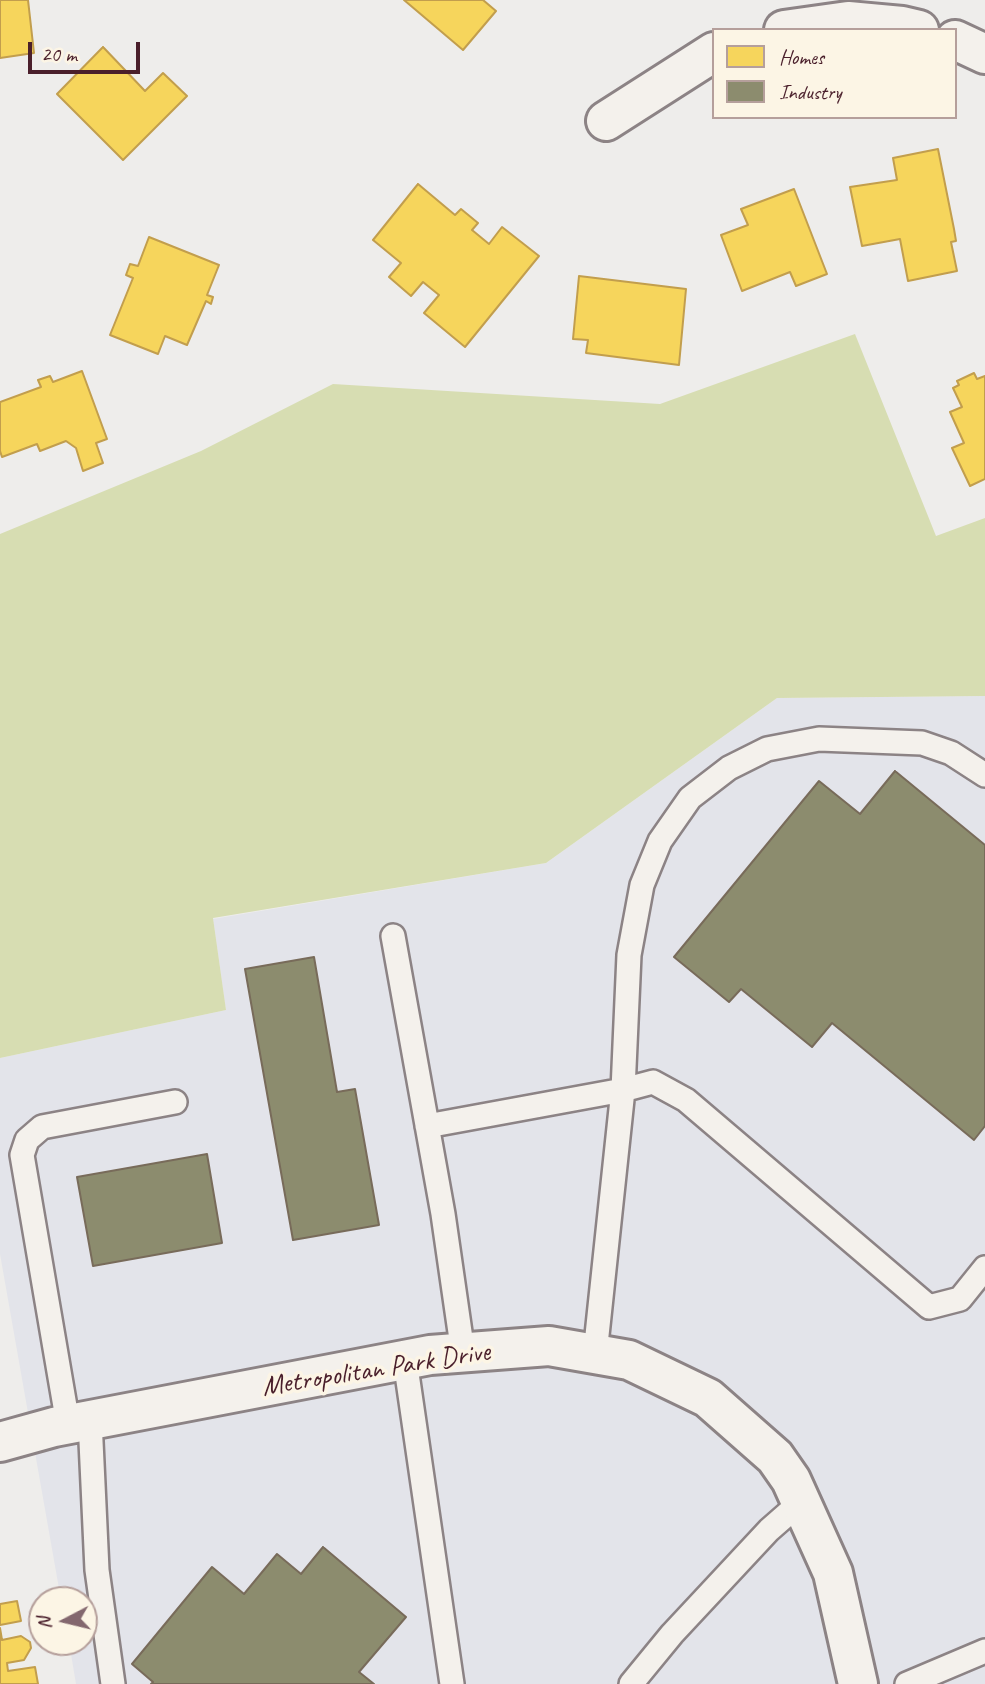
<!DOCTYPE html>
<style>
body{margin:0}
#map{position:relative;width:985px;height:1684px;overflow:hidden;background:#eeedeb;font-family:Caveat,sans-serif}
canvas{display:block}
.legend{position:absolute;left:712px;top:28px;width:245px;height:91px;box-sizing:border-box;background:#fcf5e5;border:2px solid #b59f9b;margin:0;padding:9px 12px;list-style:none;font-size:21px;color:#4a1f2b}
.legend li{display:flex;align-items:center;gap:14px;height:35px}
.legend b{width:35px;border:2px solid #b59f9b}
.north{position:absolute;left:28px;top:1586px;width:70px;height:70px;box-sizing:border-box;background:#fcf5e5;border:2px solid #b59f9b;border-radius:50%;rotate:263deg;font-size:19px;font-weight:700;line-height:28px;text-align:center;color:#4a1f2b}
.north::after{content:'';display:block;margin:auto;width:24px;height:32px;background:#83676e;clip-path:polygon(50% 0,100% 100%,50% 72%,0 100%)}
.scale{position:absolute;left:28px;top:42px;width:112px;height:32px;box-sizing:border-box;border:4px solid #4a1f2b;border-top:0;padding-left:9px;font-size:21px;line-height:24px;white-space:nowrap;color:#4a1f2b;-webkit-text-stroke:5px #fcf5e5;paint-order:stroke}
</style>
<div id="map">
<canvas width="985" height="1684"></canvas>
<ul class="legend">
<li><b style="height:19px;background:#f6d55c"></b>Homes</li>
<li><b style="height:19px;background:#8c8c6e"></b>Industry</li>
</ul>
<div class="north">N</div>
<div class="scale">20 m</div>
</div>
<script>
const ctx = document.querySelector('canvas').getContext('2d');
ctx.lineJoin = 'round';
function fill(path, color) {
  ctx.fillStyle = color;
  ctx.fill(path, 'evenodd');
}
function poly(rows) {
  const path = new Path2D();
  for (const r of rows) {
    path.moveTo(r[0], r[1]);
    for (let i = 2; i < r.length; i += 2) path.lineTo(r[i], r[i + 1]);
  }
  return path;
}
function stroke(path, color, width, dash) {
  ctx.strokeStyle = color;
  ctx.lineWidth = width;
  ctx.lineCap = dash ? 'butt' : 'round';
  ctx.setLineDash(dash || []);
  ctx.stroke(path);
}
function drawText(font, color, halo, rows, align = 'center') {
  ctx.font = font + ' Caveat,sans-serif';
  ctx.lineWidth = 7;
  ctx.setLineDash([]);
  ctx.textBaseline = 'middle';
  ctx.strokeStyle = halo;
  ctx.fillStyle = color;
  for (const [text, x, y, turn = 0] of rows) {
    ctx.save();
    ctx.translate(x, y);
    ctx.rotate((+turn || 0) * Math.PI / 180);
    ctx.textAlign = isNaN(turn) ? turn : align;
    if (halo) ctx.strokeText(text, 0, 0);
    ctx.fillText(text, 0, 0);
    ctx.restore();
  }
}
const built = poly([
 [985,696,985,1684,76,1684,69,1642,84,1642,84,1600,61,1600,0,1254,0,1058,226,1010,213,919,546,863,777,698]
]);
const green = poly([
 [855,334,936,536,985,518,985,696,777,698,546,863,213,918,226,1010,0,1058,0,534,201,451,333,384,660,404]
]);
const homes = poly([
 [0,0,28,0,34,53,0,58,0,0],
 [404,0,483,0,496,11,463,50,404,0],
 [103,47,145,91,163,73,187,96,123,160,57,94,103,47],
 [938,149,954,229,956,241,951,242,957,271,908,281,900,239,862,246,850,187,897,180,893,158,938,149],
 [418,184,455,215,461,209,478,223,472,230,489,244,502,227,539,256,465,347,424,313,439,295,423,282,411,296,389,277,401,263,373,240,418,184],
 [794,189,827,274,796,286,790,272,742,291,721,235,748,225,741,209,794,189],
 [149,237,219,265,207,295,213,297,211,304,206,301,187,345,165,336,158,354,110,335,133,278,126,275,130,264,138,266,149,237],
 [579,276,686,289,679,365,586,353,588,340,573,339,579,276],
 [82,371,107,439,96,443,103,463,83,471,76,448,66,441,40,451,37,444,2,457,0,451,0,402,41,387,38,380,50,376,53,382,82,371],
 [974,373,977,379,985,376,985,479,970,486,952,448,964,443,950,412,962,407,953,388,959,385,957,381,974,373],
 [17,1601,21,1621,0,1625,0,1604,17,1601],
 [0,1628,2,1640,21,1636,30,1642,31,1648,24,1660,7,1663,8,1671,35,1667,38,1684,0,1684,0,1628]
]);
const industry = poly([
 [895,771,985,845,985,1126,974,1140,832,1023,812,1047,741,989,729,1002,674,957,819,781,860,814,895,771],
 [314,957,337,1092,355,1089,379,1225,293,1240,245,969,314,957],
 [207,1154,222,1243,93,1266,77,1177,207,1154],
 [323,1547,406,1617,359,1672,374,1684,151,1684,153,1682,132,1664,212,1567,244,1594,277,1554,301,1574,323,1547]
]);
const service = poly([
 [393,936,443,1214,463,1353],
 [427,1126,623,1090,653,1082,686,1100,929,1307,960,1299,985,1268],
 [595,1354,623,1090,629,955,642,885,660,841,690,798,729,768,767,749,819,739,922,743,951,753,985,775],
 [405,1360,452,1684],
 [90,1420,97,1570,113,1684],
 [68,1424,22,1155,27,1140,42,1127,175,1102],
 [631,1684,672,1634,769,1530,801,1502],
 [907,1684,985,1651]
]);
const minor = poly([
 [784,30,848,21,902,26,919,30],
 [955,40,985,54],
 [606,121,714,52],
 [0,1442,54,1427,430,1355,549,1346,629,1360,708,1398,775,1457,791,1480,833,1573,858,1684]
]);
const streetNames = [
 ["Metropolitan Park Drive",376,1370,-9]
];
fill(built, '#e3e4ea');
fill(green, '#d7ddb2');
fill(homes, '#f6d55c');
stroke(homes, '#c29e4d', 2);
fill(industry, '#8c8c6e');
stroke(industry, '#786b5a', 2);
stroke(service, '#8c8385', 28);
stroke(minor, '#8c8385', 44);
stroke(service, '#f4f1ec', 23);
stroke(minor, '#f4f1ec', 38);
drawText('28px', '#4a1f2b', '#fcf5e5', streetNames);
</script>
